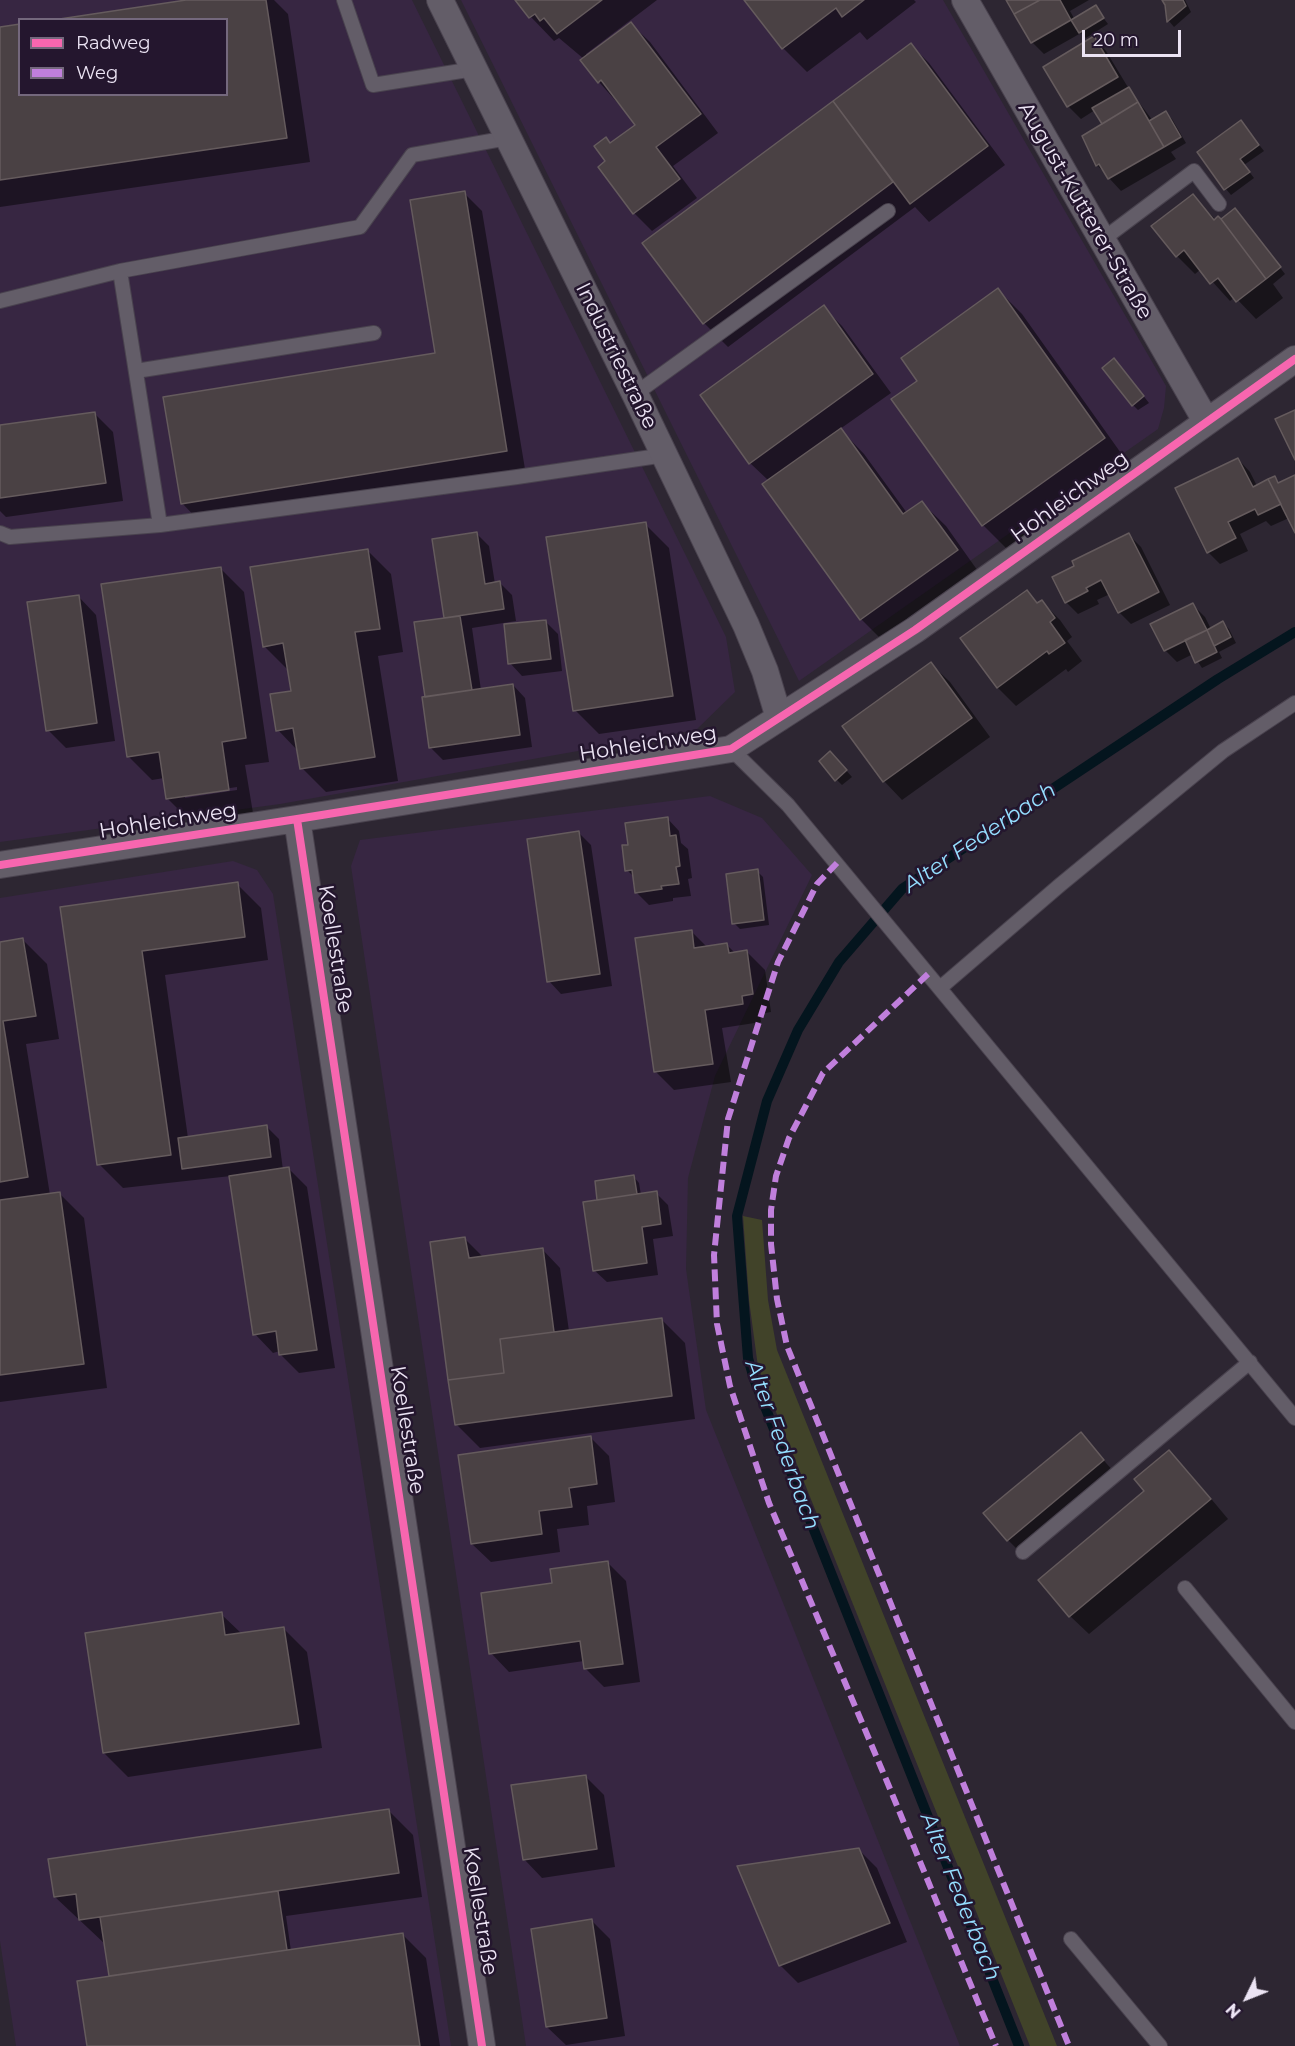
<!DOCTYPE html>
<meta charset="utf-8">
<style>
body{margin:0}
#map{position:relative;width:1295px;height:2046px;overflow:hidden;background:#2d2632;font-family:Montserrat,sans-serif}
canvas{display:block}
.legend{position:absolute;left:18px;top:18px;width:210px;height:78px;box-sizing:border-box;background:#24162e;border:2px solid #74687d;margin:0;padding:8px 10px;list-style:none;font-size:18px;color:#ece4f4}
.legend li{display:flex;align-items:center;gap:12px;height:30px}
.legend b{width:30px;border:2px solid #74687d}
.north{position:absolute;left:1217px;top:1968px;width:60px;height:60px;-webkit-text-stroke:4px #24162e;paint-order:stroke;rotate:227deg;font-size:16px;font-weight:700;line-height:24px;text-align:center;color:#ece4f4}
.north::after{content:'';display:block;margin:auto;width:21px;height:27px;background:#ece4f4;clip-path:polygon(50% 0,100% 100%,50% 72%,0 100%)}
.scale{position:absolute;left:1082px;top:30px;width:99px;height:27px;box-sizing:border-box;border:3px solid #ece4f4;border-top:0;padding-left:8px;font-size:18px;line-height:21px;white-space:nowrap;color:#ece4f4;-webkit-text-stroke:4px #24162e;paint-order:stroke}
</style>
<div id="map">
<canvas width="1295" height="2046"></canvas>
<ul class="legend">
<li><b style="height:8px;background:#f766af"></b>Radweg</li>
<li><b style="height:8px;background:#c07fdc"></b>Weg</li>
</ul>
<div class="north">N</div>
<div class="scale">20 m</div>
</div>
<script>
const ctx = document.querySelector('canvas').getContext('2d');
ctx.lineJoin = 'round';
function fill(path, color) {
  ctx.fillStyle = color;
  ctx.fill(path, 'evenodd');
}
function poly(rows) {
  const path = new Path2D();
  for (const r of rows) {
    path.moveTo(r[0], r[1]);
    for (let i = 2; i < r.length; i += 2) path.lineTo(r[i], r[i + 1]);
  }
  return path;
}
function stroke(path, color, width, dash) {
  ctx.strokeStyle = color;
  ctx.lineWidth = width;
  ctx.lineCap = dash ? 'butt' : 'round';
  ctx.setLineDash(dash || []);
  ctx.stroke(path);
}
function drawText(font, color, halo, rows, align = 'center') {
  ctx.font = font + ' Montserrat,sans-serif';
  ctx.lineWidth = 5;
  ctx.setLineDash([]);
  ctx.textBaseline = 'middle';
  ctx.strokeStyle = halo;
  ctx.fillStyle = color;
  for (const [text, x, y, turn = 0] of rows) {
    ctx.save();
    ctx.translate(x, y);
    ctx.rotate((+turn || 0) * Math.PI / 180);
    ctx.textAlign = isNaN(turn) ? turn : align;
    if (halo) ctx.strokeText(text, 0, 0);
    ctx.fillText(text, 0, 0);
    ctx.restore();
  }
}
const built = poly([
 [0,0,412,0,726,637,735,692,696,730,280,804,0,842],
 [20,20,226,20,226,94,20,94],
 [461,0,943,0,1166,386,1164,408,1158,429,799,681],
 [710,796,762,818,812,875,715,1076,688,1178,686,1269,706,1410,960,2046,526,2046,351,866,360,840],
 [233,861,257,870,273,894,451,2046,16,2046,0,1941,0,898]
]);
const green = poly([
 [743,1216,762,1220,768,1300,777,1350,1057,2046,1030,2046,758,1367,749,1300]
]);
const shadow = poly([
 [197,0,274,0,288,14,310,162,0,207,0,29,20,94,226,94,226,20],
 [517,0,657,0,586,54,587,57,631,24,650,42,718,133,673,166,697,198,652,231,634,213,607,162,611,144,637,125,599,82,584,59,559,38,554,41,531,17],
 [746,0,914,0,916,2,867,40,860,32,807,72,783,48],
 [1008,0,1089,0,1070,11,1075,20,1095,7,1108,24,1086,38,1081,33,1044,54,1032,42],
 [1163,0,1185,0,1191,12,1174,27,1169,21],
 [1094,38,1106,51,1129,89,1153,121,1166,113,1172,119,1186,143,1171,152,1176,159,1121,191,1097,165,1083,136,1104,124,1095,110,1081,119,1068,106,1045,67],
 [911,45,929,63,1005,165,929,222,915,207,728,347,704,323,644,244],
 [1241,122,1264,151,1244,165,1254,178,1231,195,1226,189],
 [464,193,482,211,525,469,200,522,182,503,437,354],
 [1193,196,1216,220,1221,221,1240,216,1285,274,1273,284,1283,298,1256,319,1235,297,1230,301,1201,269,1195,274,1177,256],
 [998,290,1022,314,1128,463,1007,549,983,525,919,381],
 [823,307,842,326,891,393,840,429,864,454,907,513,922,503,946,526,980,574,885,643,861,619,769,481,750,463],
 [1120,366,1149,403,1138,410,1133,405],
 [95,414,113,432,123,501,6,517,0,511,0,427],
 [1238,459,1250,472,1257,486,1274,478,1280,484,1295,477,1295,530,1289,518,1271,526,1266,521,1240,534,1248,551,1220,564,1208,552],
 [645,524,669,548,696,720,599,734,575,710],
 [477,534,489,546,495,584,500,583,512,595,516,621,472,628,481,690,513,685,525,698,532,747,443,760,431,748,427,698,446,619,434,540],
 [1129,535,1141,547,1170,605,1131,624,1119,612,1110,594,1097,600,1099,604,1078,614,1066,602],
 [367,550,391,574,403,652,378,656,398,781,326,792,302,768,299,752,278,730,293,692,288,670,264,646],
 [220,568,244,592,269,762,245,765,253,813,191,822,167,798,164,778,152,780,128,756],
 [237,787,237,790,185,798,185,795],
 [1027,592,1039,604,1042,602,1060,620,1072,637,1067,641,1082,661,1068,672,1066,669,1016,706,998,688,962,639],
 [78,596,96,615,115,741,66,748,48,730],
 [1193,605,1205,617,1211,629,1223,623,1229,629,1236,643,1219,652,1222,658,1202,668,1193,654,1177,662,1165,650],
 [545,621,558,634,562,671,522,676,510,663],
 [931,664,950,682,990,737,902,800,884,781],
 [836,759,852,777,842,785,837,780],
 [667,818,679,831,681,843,688,849,692,878,688,879,691,896,673,898,673,901,649,905,637,893,635,878,627,870,629,846],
 [579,833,591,845,612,986,561,994,549,981],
 [757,871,763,877,769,925,740,929,734,923],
 [237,884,261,908,268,960,165,975,188,1138,267,1127,279,1139,283,1170,289,1169,307,1187,335,1368,299,1373,281,1355,280,1351,273,1353,255,1334,231,1176,123,1188,99,1164,62,909],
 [691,931,708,948,727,945,735,953,747,952,765,970,771,1012,760,1014,761,1022,722,1028,731,1082,674,1090,656,1072],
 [23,940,47,964,59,1039,26,1044,50,1195,60,1194,84,1218,107,1388,0,1402,0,943],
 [634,1177,639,1183,641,1195,656,1193,668,1205,673,1236,653,1239,658,1275,607,1282,594,1270,600,1201],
 [465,1239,483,1257,542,1249,560,1268,569,1331,661,1319,685,1343,695,1419,480,1448,456,1424],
 [1080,1434,1115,1473,1020,1552,1008,1540],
 [591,1438,609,1456,615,1502,587,1506,589,1525,557,1529,560,1552,491,1562,472,1544],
 [1169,1452,1187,1470,1228,1519,1089,1634,1070,1616,1040,1580,1147,1491],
 [608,1563,626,1581,640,1682,604,1687,585,1668,584,1661,509,1672,491,1653,553,1585],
 [221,1614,242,1634,283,1628,307,1652,322,1748,128,1777,104,1753],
 [585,1776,604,1795,615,1867,542,1878,524,1859],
 [389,1811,413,1835,422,1897,286,1916,291,1951,402,1934,426,1958,440,2046,89,2046,112,1977,105,1944,55,1897],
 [859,1850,877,1868,907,1942,798,1983,780,1965],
 [592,1921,610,1939,625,2036,566,2045,547,2027]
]);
const stream = poly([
 [1019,2046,754,1379,748,1358,737,1216,767,1101,798,1030,839,962,902,889,1218,679,1295,632]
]);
const building = poly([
 [186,0,266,0,287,138,0,180,0,27,20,24,20,94,226,94,226,20,53,20,186,0],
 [515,0,602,0,557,34,544,18,540,21,535,14,529,18,515,0],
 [744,0,864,0,842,17,836,8,782,49,744,0],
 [1006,0,1040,0,1014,14,1006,0],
 [1040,0,1060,0,1071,20,1031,43,1014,14,1040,0],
 [1162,0,1183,0,1186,6,1167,22,1165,5,1162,0],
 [1096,5,1104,18,1079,33,1071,20,1096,5],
 [631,22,701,114,656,147,680,179,633,214,598,167,605,161,594,146,606,137,610,143,635,125,601,80,598,83,580,60,631,22],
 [1094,36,1118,77,1067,107,1043,67,1094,36],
 [911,43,988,146,910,204,833,101,911,43],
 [1129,87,1138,102,1102,124,1092,108,1129,87],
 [833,101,893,182,703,324,642,243,833,101],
 [1138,102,1164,147,1108,179,1099,164,1096,166,1082,136,1138,102],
 [1166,111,1181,137,1164,147,1149,121,1166,111],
 [1241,120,1259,145,1240,159,1250,172,1224,190,1197,152,1241,120],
 [465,191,507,451,181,504,163,397,435,353,410,200,465,191],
 [1193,194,1214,220,1218,216,1221,219,1266,279,1236,302,1218,278,1210,284,1184,250,1176,257,1151,226,1193,194],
 [1235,208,1281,267,1266,279,1221,219,1235,208],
 [998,288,1105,438,982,526,891,399,917,381,901,358,998,288],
 [824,305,873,374,749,464,700,395,824,305],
 [1114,358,1144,396,1132,406,1102,368,1114,358],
 [1295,410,1295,460,1275,419,1295,410],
 [95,412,106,483,0,498,0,425,95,412],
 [841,428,903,514,922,501,958,550,860,620,762,484,841,428],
 [1238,458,1253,487,1268,479,1281,504,1258,515,1255,509,1228,522,1236,538,1207,553,1175,488,1238,458],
 [1295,475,1295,533,1268,479,1275,476,1278,483,1295,475],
 [646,522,673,696,573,711,546,537,646,522],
 [477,532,485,584,500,581,504,609,444,618,432,539,477,532],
 [1129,533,1159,592,1118,613,1101,580,1086,588,1088,591,1065,603,1052,577,1074,566,1072,561,1129,533],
 [368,549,380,629,355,632,375,757,300,769,293,728,276,731,270,694,291,691,283,643,263,647,250,567,368,549],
 [221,567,246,738,222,742,229,790,166,799,159,752,127,757,101,584,221,567],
 [1027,590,1037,603,1042,600,1055,618,1050,622,1065,643,1049,654,1047,651,997,688,960,638,1027,590],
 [79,595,97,723,46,731,27,602,79,595],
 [1193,603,1207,630,1164,651,1150,624,1193,603],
 [460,616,472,690,425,697,414,622,460,616],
 [546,620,551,659,508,664,504,624,546,620],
 [1223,621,1231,637,1214,646,1207,630,1223,621],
 [1207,630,1217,652,1195,663,1185,640,1207,630],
 [931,662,972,718,883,782,842,726,931,662],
 [513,684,520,735,429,748,422,697,513,684],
 [830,751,847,770,835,781,819,761,830,751],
 [668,817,670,836,676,835,680,866,676,867,679,884,661,886,662,889,635,893,632,870,625,871,622,845,628,845,625,823,668,817],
 [579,831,600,974,547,982,527,839,579,831],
 [758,869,764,920,732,924,726,874,758,869],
 [238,882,245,937,142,951,171,1155,97,1165,60,907,238,882],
 [692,930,694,948,727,943,729,953,747,950,753,994,742,996,743,1004,705,1010,713,1064,654,1072,635,938,692,930],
 [23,938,36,1016,3,1021,28,1177,0,1182,0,942,23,938],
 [267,1125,271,1157,182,1169,178,1138,267,1125],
 [289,1167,317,1350,279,1355,276,1331,253,1335,229,1176,289,1167],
 [634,1175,637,1194,597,1200,595,1181,634,1175],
 [657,1191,661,1224,642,1227,647,1263,593,1271,583,1202,657,1191],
 [60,1192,84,1364,0,1375,0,1200,60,1192],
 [465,1237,469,1258,543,1248,554,1332,500,1339,504,1373,448,1380,430,1242,465,1237],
 [662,1318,672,1396,455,1425,448,1380,504,1373,500,1339,662,1318],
 [1081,1432,1104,1460,1007,1541,983,1513,1081,1432],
 [591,1436,597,1484,569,1488,572,1507,539,1511,542,1534,471,1544,458,1455,591,1436],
 [1169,1450,1211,1499,1069,1617,1038,1580,1144,1491,1134,1479,1169,1450],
 [608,1561,623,1664,584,1669,580,1641,489,1654,481,1593,552,1583,550,1569,608,1561],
 [222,1612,225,1635,284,1627,299,1724,103,1753,85,1633,222,1612],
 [586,1775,597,1849,523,1860,511,1785,586,1775],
 [389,1809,399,1873,79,1920,76,1894,54,1897,48,1859,389,1809],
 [859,1848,890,1923,779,1966,737,1866,859,1848],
 [278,1891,287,1950,109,1976,100,1917,278,1891],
 [592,1919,607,2018,546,2027,531,1929,592,1919],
 [403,1933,420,2046,87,2046,77,1981,403,1933]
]);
const lane = poly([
 [344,0,373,85,474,69],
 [508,138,412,155,360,227,120,271,160,525,517,477,665,455],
 [1102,240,1194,171,1219,204],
 [0,301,120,271],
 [136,371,374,333],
 [635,394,888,211],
 [0,533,10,537,160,525],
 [731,749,788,805,1295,1418],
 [940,988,1060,885,1223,751,1295,703],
 [1023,1552,1250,1362],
 [1185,1588,1295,1722],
 [1071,1939,1160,2046]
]);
const street = poly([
 [440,0,635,394,746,625,765,671,779,718],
 [965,0,1206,421],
 [297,819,482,2046],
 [0,865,297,819,731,749,915,630,1295,359]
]);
const quiet = poly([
 [837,863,817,884,778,962,728,1119,714,1255,717,1324,730,1386,769,1503,888,1784,996,2046],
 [928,974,823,1073,789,1138,776,1176,771,1210,771,1244,777,1299,787,1346,1069,2046]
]);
const cycleway = poly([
 [297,819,482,2046],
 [0,865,297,819,731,749,915,630,1295,359]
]);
const streetNames = [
 ["August-Kutterer-Straße",1085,211,60],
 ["Industriestraße",616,356,64],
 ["Hohleichweg",1070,497,-36],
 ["Hohleichweg",648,744,-9],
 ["Hohleichweg",168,821,-9],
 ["Koellestraße",335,949,81],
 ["Koellestraße",407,1430,81],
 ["Koellestraße",480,1911,81]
];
const waterNames = [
 ["Alter Federbach",980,838,-34],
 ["Alter Federbach",782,1445,70],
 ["Alter Federbach",960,1897,68]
];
fill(built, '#372642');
fill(green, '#414329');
fill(shadow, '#0007');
stroke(stream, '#04151e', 10);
fill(building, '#4a4144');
stroke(building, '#655b5d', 1.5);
stroke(lane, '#49424e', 16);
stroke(street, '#49424e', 28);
stroke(lane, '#635d68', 14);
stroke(street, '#635d68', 26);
stroke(quiet, '#c07fdc', 6, [12, 6]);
stroke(cycleway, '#f766af', 8);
drawText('21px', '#ece4f4', '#24162e', streetNames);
drawText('italic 22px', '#94defe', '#24162e', waterNames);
</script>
